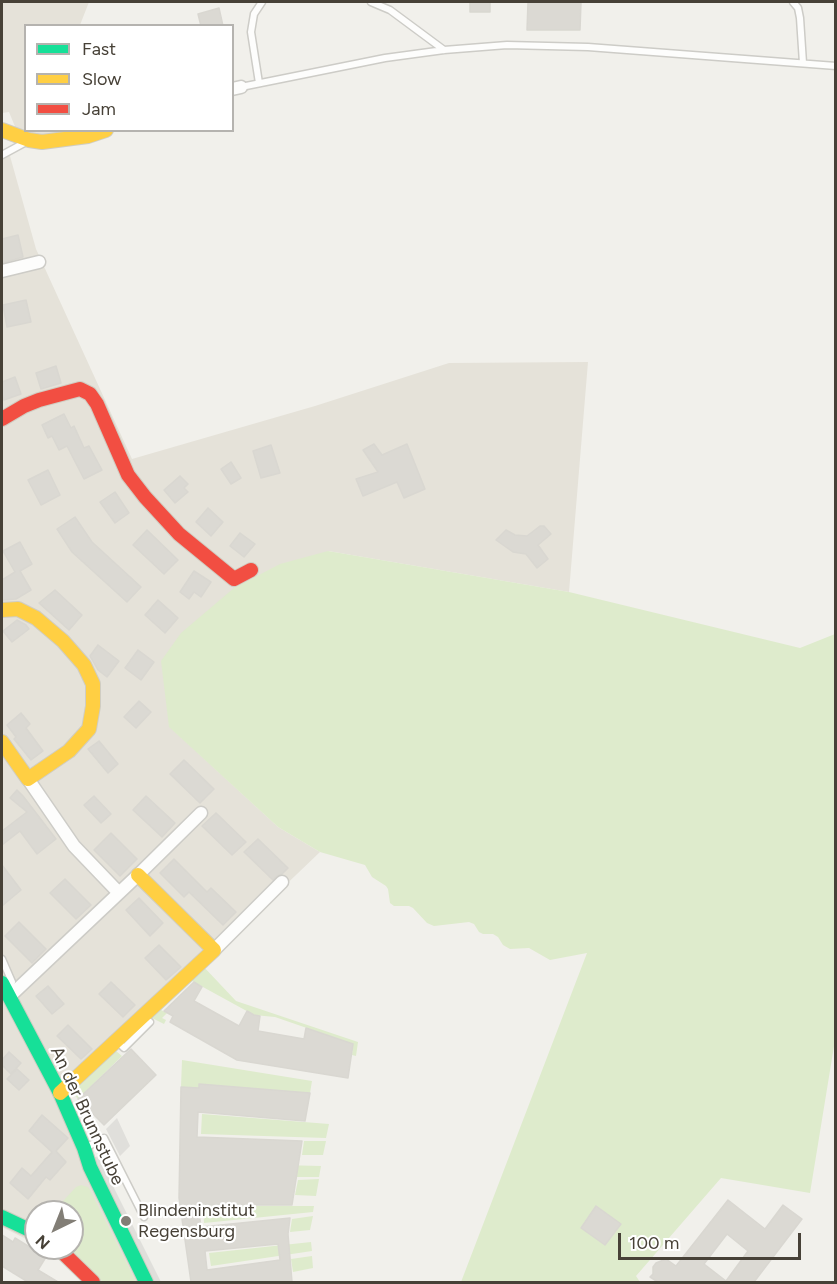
<!DOCTYPE html>
<style>
body{margin:0}
#map{position:relative;width:837px;height:1284px;overflow:hidden;background:#f1f0eb;font-family:Figtree,sans-serif}
canvas{display:block}
.frame{position:absolute;inset:0;border:3px solid #474137;pointer-events:none}
.legend{position:absolute;left:24px;top:24px;width:210px;height:108px;box-sizing:border-box;background:#fff;border:2px solid #b5b3af;margin:0;padding:8px 10px;list-style:none;font-size:18px;color:#474137}
.legend li{display:flex;align-items:center;gap:12px;height:30px}
.legend b{width:30px;border:2px solid #b5b3af}
.north{position:absolute;left:24px;top:1200px;width:60px;height:60px;box-sizing:border-box;background:#fff;border:2px solid #b5b3af;border-radius:50%;rotate:223deg;font-size:16px;font-weight:700;line-height:24px;text-align:center;color:#474137}
.north::after{content:'';display:block;margin:auto;width:21px;height:27px;background:#827e76;clip-path:polygon(50% 0,100% 100%,50% 72%,0 100%)}
.scale{position:absolute;left:618px;top:1233px;width:183px;height:27px;box-sizing:border-box;border:3px solid #474137;border-top:0;padding-left:8px;font-size:18px;line-height:21px;white-space:nowrap;color:#474137;-webkit-text-stroke:4px #fff;paint-order:stroke}
</style>
<div id="map">
<canvas width="837" height="1284"></canvas>
<div class="frame"></div>
<ul class="legend">
<li><b style="height:8px;background:#16e098"></b>Fast</li>
<li><b style="height:8px;background:#ffcf43"></b>Slow</li>
<li><b style="height:8px;background:#f24e42"></b>Jam</li>
</ul>
<div class="north">N</div>
<div class="scale">100 m</div>
</div>
<script>
const ctx = document.querySelector('canvas').getContext('2d');
ctx.lineJoin = 'round';
function fill(path, color) {
  ctx.fillStyle = color;
  ctx.fill(path, 'evenodd');
}
function poly(rows) {
  const path = new Path2D();
  for (const r of rows) {
    path.moveTo(r[0], r[1]);
    for (let i = 2; i < r.length; i += 2) path.lineTo(r[i], r[i + 1]);
  }
  return path;
}
function stroke(path, color, width, dash) {
  ctx.strokeStyle = color;
  ctx.lineWidth = width;
  ctx.lineCap = dash ? 'butt' : 'round';
  ctx.setLineDash(dash || []);
  ctx.stroke(path);
}
function drawText(font, color, halo, rows, align = 'center') {
  ctx.font = font + ' Figtree,sans-serif';
  ctx.lineWidth = 4.5;
  ctx.setLineDash([]);
  ctx.textBaseline = 'middle';
  ctx.strokeStyle = halo;
  ctx.fillStyle = color;
  for (const [text, x, y, turn = 0] of rows) {
    ctx.save();
    ctx.translate(x, y);
    ctx.rotate((+turn || 0) * Math.PI / 180);
    ctx.textAlign = isNaN(turn) ? turn : align;
    if (halo) ctx.strokeText(text, 0, 0);
    ctx.fillText(text, 0, 0);
    ctx.restore();
  }
}
const residential = poly([
 [2,2,89,2,80,25,26,26,26,130,78,131,41,135,16,129,9,112,2,113],
 [4,150,10,156,36,249,132,459,315,406,449,363,588,362,569,592,328,551,170,727,278,827,320,852,202,965,69,1095,141,1282,99,1282,72,1248,72,1212,36,1212,36,1238,30,1241,2,1227,2,151]
]);
const green = poly([
 [328,551,569,592,800,648,835,634,835,1040,810,1193,721,1178,636,1276,640,1282,461,1282,587,953,550,960,529,948,510,949,503,945,498,937,493,934,483,934,479,932,474,924,469,922,434,926,427,923,413,908,409,906,394,906,390,903,388,889,386,886,372,877,365,865,320,852,278,827,169,727,161,661,181,633,234,588,280,564],
 [202,965,236,1001,358,1042,356,1056,352,1055,353,1044,275,1017,254,1015,192,981,161,1010,167,1013,162,1018,166,1020,164,1024,148,1016],
 [116,1051,122,1056,78,1099,70,1090],
 [182,1060,312,1081,310,1093,199,1084,199,1088,181,1087],
 [202,1114,329,1124,326,1138,201,1134],
 [304,1141,326,1141,323,1155,302,1155],
 [201,1163,321,1166,319,1177,200,1177],
 [319,1179,316,1196,295,1195,298,1180],
 [81,1185,88,1187,90,1190,136,1282,103,1282,69,1248,72,1248,72,1212,53,1212,76,1187],
 [314,1206,313,1212,204,1223,203,1206],
 [313,1216,310,1230,290,1232,292,1219],
 [311,1242,312,1251,211,1266,209,1253],
 [312,1256,313,1268,293,1272,291,1259]
]);
const parking = poly([
 [117,1118,130,1146,120,1156,106,1129],
 [98,1156,161,1282,152,1282,91,1159]
]);
const building = poly([
 [470,2,490,2,490,12,470,12,470,2],
 [528,2,581,2,580,30,527,30,528,2],
 [219,8,223,26,201,26,198,14,219,8],
 [18,235,23,257,2,263,2,239,18,235],
 [26,300,31,322,7,327,3,305,26,300],
 [56,366,61,383,41,389,36,373,56,366],
 [15,377,21,394,4,400,2,394,2,382,15,377],
 [64,414,71,428,74,426,84,448,89,446,102,470,84,479,67,446,59,450,52,436,48,438,42,425,64,414],
 [374,444,382,455,407,444,425,489,404,498,397,482,363,496,356,479,378,472,363,450,374,444],
 [271,445,280,473,261,478,253,451,271,445],
 [231,462,241,478,231,484,221,469,231,462],
 [48,470,60,495,41,505,28,480,48,470],
 [180,476,188,484,184,488,188,492,175,503,164,490,180,476],
 [115,492,129,513,115,523,100,502,115,492],
 [208,508,223,522,211,536,196,522,208,508],
 [75,517,92,542,141,587,127,602,72,552,57,529,75,517],
 [540,526,544,526,551,534,538,545,548,559,537,568,526,554,513,552,496,540,506,530,515,535,527,536,540,526],
 [147,530,178,560,164,574,133,545,147,530],
 [240,533,255,544,244,557,230,546,240,533],
 [20,542,32,564,20,571,31,590,16,599,2,600,2,580,15,572,3,551,20,542],
 [194,571,211,582,201,597,194,592,189,599,180,592,194,571],
 [55,590,82,615,69,630,39,603,55,590],
 [158,600,178,618,165,633,145,615,158,600],
 [17,620,26,625,29,629,12,642,3,631,17,620],
 [98,645,119,661,107,677,98,670,90,656,98,645],
 [138,650,154,662,141,680,125,668,138,650],
 [139,701,151,712,136,728,124,717,139,701],
 [21,713,30,724,26,728,43,751,31,760,14,739,16,737,7,725,21,713],
 [99,741,118,764,108,773,88,749,99,741],
 [184,760,214,789,200,803,170,774,184,760],
 [17,790,23,796,56,839,37,854,20,831,2,845,2,831,27,812,10,798,17,790],
 [94,796,111,814,101,823,84,805,94,796],
 [146,796,175,823,162,837,133,810,146,796],
 [216,813,246,842,232,855,202,826,216,813],
 [111,833,137,859,120,876,94,850,111,833],
 [258,839,288,868,282,874,277,876,273,880,244,852,258,839],
 [174,859,207,892,211,888,236,912,223,925,189,892,184,897,160,873,174,859],
 [2,865,21,890,2,906,2,865],
 [65,879,91,905,76,919,50,893,65,879],
 [139,898,163,923,150,936,126,910,139,898],
 [19,922,46,949,32,963,5,936,19,922],
 [159,945,181,967,166,980,145,958,159,945],
 [111,982,135,1005,123,1017,99,994,111,982],
 [194,982,202,987,194,1001,239,1026,247,1011,254,1015,260,1016,258,1031,304,1039,306,1028,353,1044,348,1078,237,1060,170,1022,173,1016,164,1011,194,982],
 [48,986,64,1004,52,1014,36,996,48,986],
 [68,1025,92,1049,81,1059,57,1036,68,1025],
 [131,1049,156,1075,104,1125,78,1099,131,1049],
 [9,1052,21,1063,11,1074,2,1065,2,1060,9,1052],
 [17,1069,29,1080,19,1090,7,1079,17,1069],
 [199,1084,310,1093,305,1121,198,1112,197,1137,302,1141,292,1205,198,1205,201,1227,290,1218,288,1234,292,1282,191,1282,179,1198,181,1087,199,1088,199,1084],
 [278,1244,280,1260,207,1270,205,1251,278,1244],
 [42,1115,68,1138,56,1151,66,1162,50,1180,46,1177,28,1199,10,1183,22,1168,31,1176,52,1152,29,1131,42,1115],
 [728,1200,765,1229,783,1205,802,1219,754,1282,658,1282,650,1277,653,1274,653,1267,656,1263,666,1259,676,1266,728,1200],
 [727,1234,748,1251,726,1281,704,1264,727,1234],
 [596,1206,621,1224,605,1245,581,1228,596,1206],
 [2,1235,13,1242,15,1238,46,1257,38,1270,58,1282,28,1282,2,1266,2,1235]
]);
const lane = poly([
 [371,2,390,10,444,50],
 [793,2,798,8,800,18,803,63],
 [259,83,251,32,254,14,262,2],
 [241,87,385,58,444,50,507,45,588,47,836,66],
 [2,155,26,142],
 [2,959,12,982,10,990],
 [117,1041,124,1048,150,1022],
 [85,1148,104,1138,144,1217]
]);
const street = poly([
 [232,89,241,87],
 [2,271,39,262],
 [28,779,74,846,119,893],
 [214,950,282,882],
 [9,997,138,875,201,813]
]);
const fast = poly([
 [2,983,60,1093,84,1148,90,1167,146,1282],
 [2,1217,36,1233]
]);
const slow = poly([
 [2,130,29,140,42,142,88,136,106,130],
 [2,610,18,609,36,618,63,641,84,665,93,684,93,706,89,729,69,751,28,779,2,742],
 [60,1093,214,950,138,875]
]);
const jam = poly([
 [2,419,24,406,39,400,80,389,90,394,97,404,128,475,145,497,179,534,234,579,251,570],
 [58,1248,93,1282]
]);
const markers = [
 [126,1221,6,"#827e76"]
];
const streetNames = [
 ["An der Brunnstube",87,1116,65]
];
const poiNames = [
 ["Blindeninstitut",138,1211],
 ["Regensburg",138,1232]
];
fill(residential, '#e5e2d9');
fill(green, '#deebcc');
fill(parking, '#e0dfdb');
fill(building, '#dbd9d3');
stroke(building, '#d9d7d1', 1.5);
stroke(lane, '#cdccc7', 9);
stroke(street, '#cdccc7', 15);
stroke(fast, '#d0cdc2', 16);
stroke(slow, '#d0cdc2', 16);
stroke(jam, '#d0cdc2', 16);
stroke(lane, '#fdfdfc', 6);
stroke(street, '#fdfdfc', 12);
stroke(fast, '#16e098', 14);
stroke(slow, '#ffcf43', 14);
stroke(jam, '#f24e42', 14);
for (const [x, y, r, color] of markers) {
  const dot = new Path2D();
  dot.arc(x, y, r, 0, 2 * Math.PI);
  ctx.fillStyle = color;
  ctx.fill(dot);
  stroke(dot, '#fff', 2);
}
drawText('18px', '#474137', '#fff', streetNames);
drawText('18px', '#474137', '#fff', poiNames, 'left');
</script>
